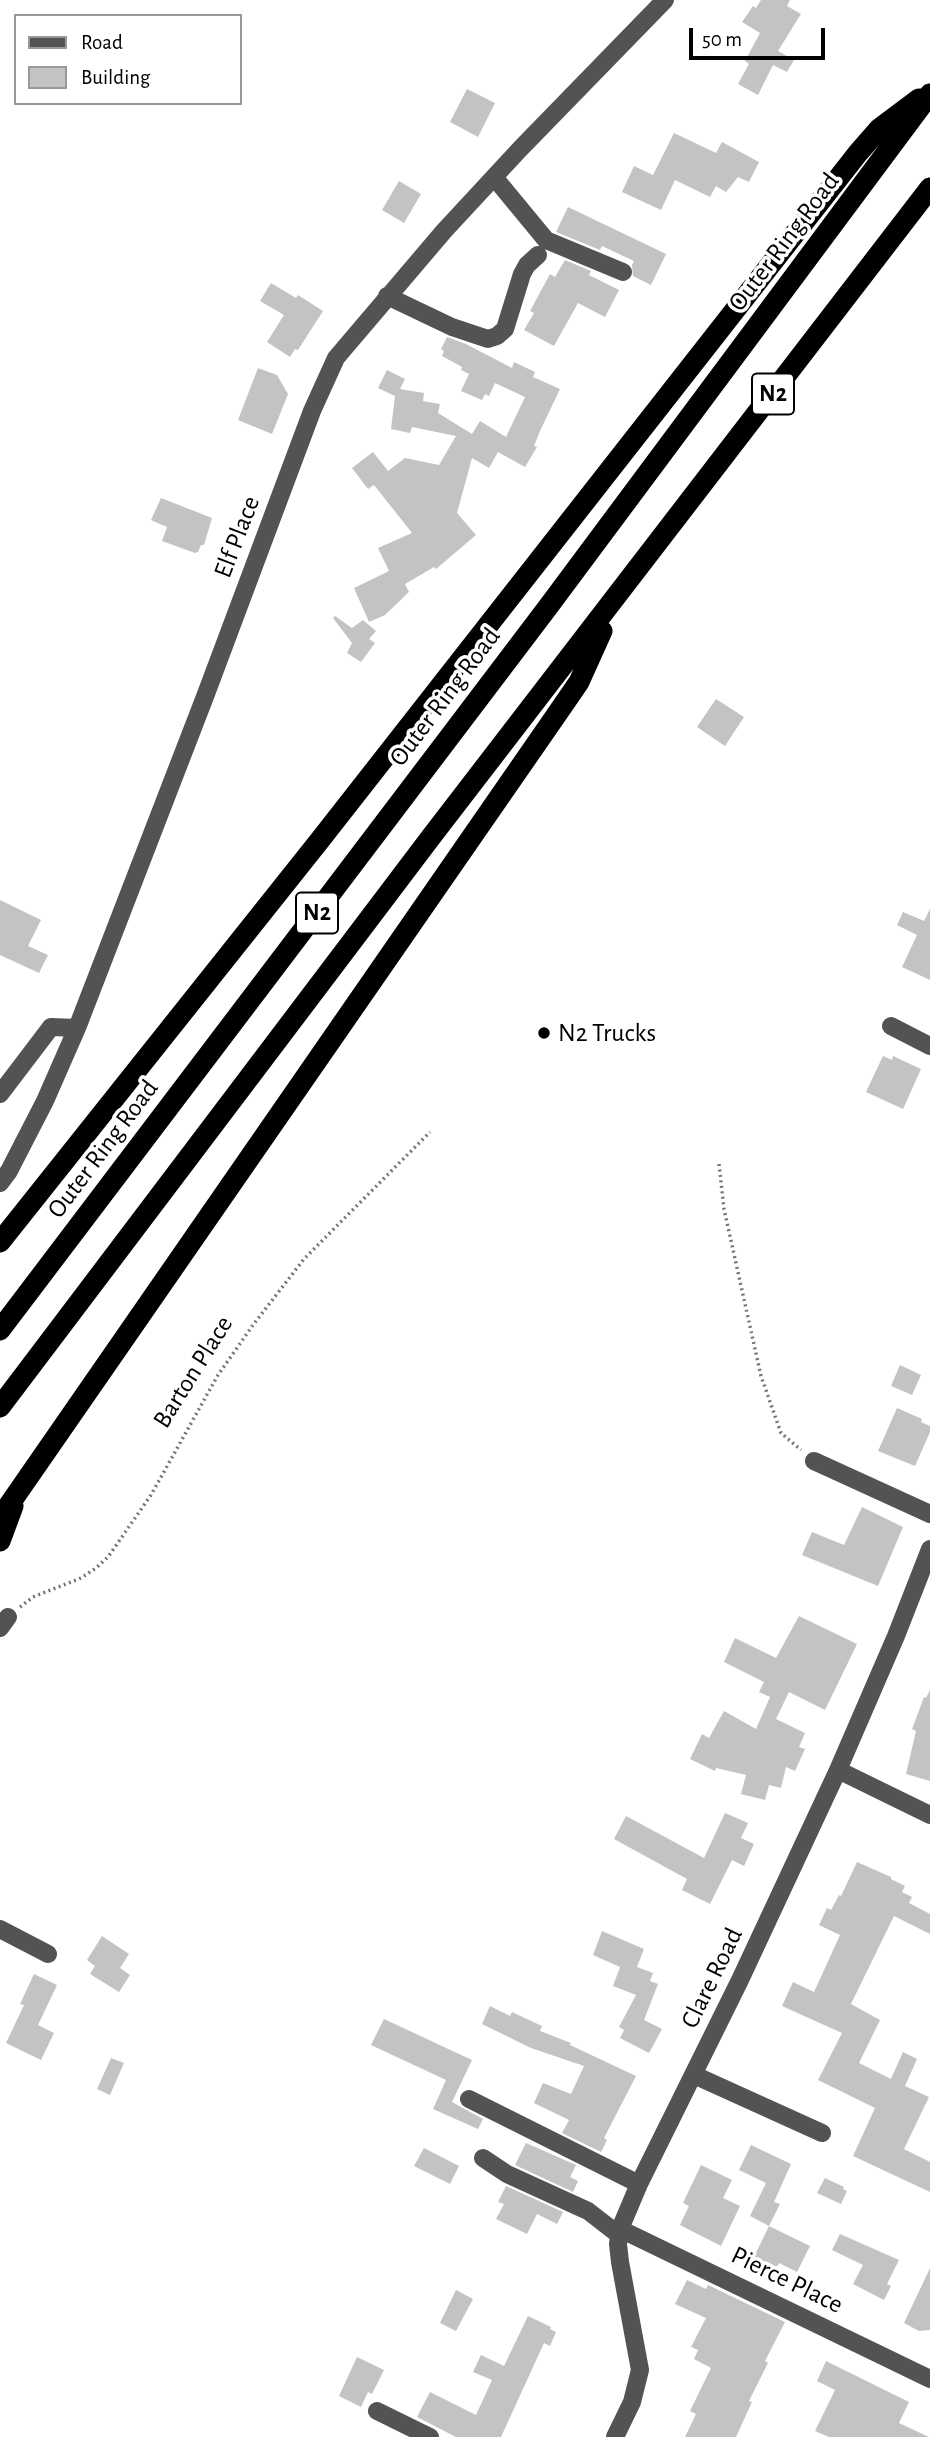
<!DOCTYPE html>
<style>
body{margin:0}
#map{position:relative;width:930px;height:2437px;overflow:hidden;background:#fff;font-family:"Alegreya Sans",sans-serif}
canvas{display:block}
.legend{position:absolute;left:14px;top:14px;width:228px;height:91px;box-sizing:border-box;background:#fff;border:2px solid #999;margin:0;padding:9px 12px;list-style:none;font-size:21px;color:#000}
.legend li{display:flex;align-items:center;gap:14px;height:35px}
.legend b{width:35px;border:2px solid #999}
.scale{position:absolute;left:689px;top:28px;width:136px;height:32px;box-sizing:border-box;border:4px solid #000;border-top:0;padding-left:9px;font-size:21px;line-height:24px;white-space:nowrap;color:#000;-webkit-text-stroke:5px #fff;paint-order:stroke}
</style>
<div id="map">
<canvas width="930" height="2437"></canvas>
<ul class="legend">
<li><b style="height:9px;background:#535353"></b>Road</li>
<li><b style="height:19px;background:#c3c3c3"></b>Building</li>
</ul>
<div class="scale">50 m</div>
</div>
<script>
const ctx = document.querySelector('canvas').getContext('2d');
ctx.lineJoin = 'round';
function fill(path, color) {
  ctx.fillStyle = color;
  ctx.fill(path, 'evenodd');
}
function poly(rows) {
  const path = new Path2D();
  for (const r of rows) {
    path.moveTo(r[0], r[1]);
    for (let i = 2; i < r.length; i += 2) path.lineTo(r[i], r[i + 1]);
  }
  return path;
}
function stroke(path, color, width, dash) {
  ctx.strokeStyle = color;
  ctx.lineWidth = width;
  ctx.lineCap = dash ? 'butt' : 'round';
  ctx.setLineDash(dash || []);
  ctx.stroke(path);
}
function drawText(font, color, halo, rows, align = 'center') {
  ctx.font = font + ' "Alegreya Sans",sans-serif';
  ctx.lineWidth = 7;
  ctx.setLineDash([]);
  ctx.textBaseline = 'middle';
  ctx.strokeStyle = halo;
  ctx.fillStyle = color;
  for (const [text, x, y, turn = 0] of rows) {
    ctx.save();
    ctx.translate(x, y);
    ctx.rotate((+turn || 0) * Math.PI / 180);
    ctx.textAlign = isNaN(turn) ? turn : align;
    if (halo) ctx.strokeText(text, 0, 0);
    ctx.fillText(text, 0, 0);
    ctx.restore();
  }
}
const building = poly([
 [761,0,790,0,787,6,801,14,778,51,794,60,787,72,773,65,758,95,738,84,749,64,745,61,760,33,742,22,753,6,756,8],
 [467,89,495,103,478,137,450,122],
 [674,133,716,153,722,142,759,162,749,182,738,177,726,192,716,186,710,197,675,180,661,210,622,192,634,166,653,175],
 [399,181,421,194,404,223,382,210],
 [568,207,666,254,651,285,633,276,632,265,634,261,602,246,600,250,556,232],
 [565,260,591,271,589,275,619,290,605,317,578,303,554,346,524,330,534,313,530,311,550,274,555,277],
 [271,283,296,298,298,295,323,311,298,350,295,349,290,357,267,342,284,315,260,301],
 [447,337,466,344,512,368,514,362,535,372,533,377,560,389,540,431,534,446,537,447,525,467,498,452,489,468,472,458,457,513,476,535,436,569,434,567,405,584,409,592,385,615,369,622,354,588,389,571,378,548,412,533,374,485,368,489,352,468,373,452,388,471,405,458,439,465,456,436,412,427,410,433,391,429,395,396,378,388,387,370,405,379,400,389,424,393,423,401,440,404,438,413,472,434,480,421,506,437,525,397,495,383,489,396,485,394,482,400,461,391,469,374,461,370,462,367,442,356,444,351,441,349],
 [258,368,277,375,288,394,272,434,238,420],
 [161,498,212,518,204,545,201,545,198,552,195,553,162,541,167,527,151,520],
 [335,616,352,628,363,620,376,631,369,639,375,643,361,662,347,653,352,643,333,618],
 [716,699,744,717,725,746,697,727],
 [0,900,41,920,28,946,48,955,39,973,0,955],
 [930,909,930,980,902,967,917,935,897,925,903,912,924,921],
 [883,1056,892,1060,893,1056,921,1069,903,1109,866,1092],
 [900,1365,921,1375,912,1395,891,1386],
 [897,1408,922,1419,921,1422,930,1426,930,1432,915,1466,878,1451],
 [862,1507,903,1527,878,1586,802,1555,812,1532,844,1545],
 [799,1616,857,1644,825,1710,789,1692,776,1719,805,1733,799,1747,805,1749,795,1771,786,1767,781,1788,769,1785,765,1800,741,1794,746,1775,716,1768,715,1771,690,1759,702,1734,709,1738,724,1711,756,1729,770,1697,759,1692,764,1682,724,1662,735,1638,776,1658],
 [930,1690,930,1781,906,1774,916,1731,912,1729,924,1697,926,1698],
 [725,1813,748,1823,741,1838,754,1844,744,1866,732,1860,710,1904,682,1890,687,1879,614,1839,626,1816,704,1858],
 [857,1862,891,1877,891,1879,905,1886,902,1892,912,1897,909,1903,930,1914,930,1934,894,1916,851,2004,880,2020,859,2063,891,2079,903,2052,917,2059,905,2086,929,2097,904,2149,930,2162,930,2192,853,2156,875,2108,818,2080,842,2033,782,2006,793,1982,814,1992,840,1935,819,1925,827,1908,831,1910,839,1895,841,1896],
 [602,1931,644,1949,637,1967,653,1973,650,1981,658,1984,644,2020,662,2029,649,2053,620,2038,624,2030,619,2027,636,1995,613,1986,620,1967,593,1955],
 [102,1936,129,1954,120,1968,130,1975,119,1992,90,1974,95,1966,87,1960],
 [34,1974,57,1985,38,2025,54,2033,41,2060,6,2043,24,2005,20,2004],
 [490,2006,510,2016,512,2012,542,2026,540,2031,571,2043,570,2045,636,2076,604,2138,607,2140,601,2152,562,2133,569,2120,534,2103,543,2083,571,2094,584,2066,531,2048,482,2024],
 [384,2019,472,2060,452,2102,483,2119,478,2129,433,2109,446,2080,371,2045],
 [111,2058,124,2063,110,2095,97,2089],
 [526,2143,576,2165,570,2177,578,2181,573,2192,515,2165],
 [751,2145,791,2164,774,2202,780,2204,769,2226,750,2216,766,2183,739,2170],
 [424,2148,459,2166,450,2184,414,2166],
 [701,2165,732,2180,723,2198,740,2206,721,2246,680,2225,689,2206,683,2203],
 [825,2178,844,2187,843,2189,847,2191,841,2204,817,2193],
 [506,2186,563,2212,557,2224,537,2214,527,2234,496,2219,504,2204,498,2202],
 [769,2226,810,2246,797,2272,779,2263,777,2267,754,2257],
 [840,2234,899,2260,887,2284,891,2286,884,2300,853,2284,863,2265,832,2250],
 [930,2268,930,2330,919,2331,904,2323],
 [687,2280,706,2289,708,2285,785,2322,765,2361,768,2363,749,2401,752,2402,736,2437,685,2437,696,2414,690,2411,711,2368,694,2359,698,2350,691,2347,706,2318,675,2304],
 [456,2290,473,2299,456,2331,440,2323],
 [528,2316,551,2327,550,2329,556,2332,550,2346,544,2343,501,2437,456,2437,417,2417,430,2392,476,2415,492,2380,473,2372,481,2355,504,2366],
 [357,2357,384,2370,372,2394,368,2392,361,2407,339,2396],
 [826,2361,909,2402,899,2423,929,2437,829,2437,815,2431,835,2390,817,2381]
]);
const path = poly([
 [719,1164,724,1209,761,1376,781,1433,801,1450],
 [20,1607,33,1597,81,1578,96,1568,108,1557,151,1495,218,1375,253,1325,304,1259,430,1132]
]);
const minor = poly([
 [494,177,546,240,623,272],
 [387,296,452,327,488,339,497,336,505,329,522,274,527,265,538,255],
 [891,1026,930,1046],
 [0,1094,51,1027,77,1028],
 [0,1183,9,1171,45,1101,77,1028,206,694,312,411,336,358,444,231,520,149,665,0],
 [814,1461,930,1514],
 [0,1628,8,1617],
 [838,1770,930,1815],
 [0,1929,48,1954],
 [694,2075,822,2133],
 [469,2099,639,2184],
 [483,2158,507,2174,588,2211,619,2235],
 [620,2229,930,2379],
 [377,2411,430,2437],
 [615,2437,632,2402,640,2370,620,2262,618,2244,620,2229,639,2184,740,1980,838,1770,896,1636,930,1549]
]);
const highway = poly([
 [0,1242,320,840,858,153,879,129,919,99],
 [0,1330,548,607,930,94],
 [0,1407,431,837,930,188],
 [0,1518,557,714,579,682,602,631],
 [0,1541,13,1506]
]);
const markers = [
 [544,1033,7,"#000"]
];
const shields = [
 [773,394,42],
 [317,913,42]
];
const shieldNames = [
 ["N2",773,394],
 ["N2",317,913]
];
const streetNames = [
 ["Outer Ring Road",784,242,-53],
 ["Elf Place",237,537,-69],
 ["Outer Ring Road",445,697,-53],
 ["Outer Ring Road",103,1149,-53],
 ["Barton Place",193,1372,-58],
 ["Clare Road",712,1978,-64],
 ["Pierce Place",787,2280,26]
];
const poiNames = [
 ["N2 Trucks",558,1033]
];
fill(building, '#c3c3c3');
stroke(path, '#757575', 3.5, [2, 3.5]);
stroke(minor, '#535353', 18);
stroke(highway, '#000', 21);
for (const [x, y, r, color] of markers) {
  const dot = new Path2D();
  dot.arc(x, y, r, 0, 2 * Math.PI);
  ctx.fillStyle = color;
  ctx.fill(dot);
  stroke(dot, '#fff', 2.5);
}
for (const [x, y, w] of shields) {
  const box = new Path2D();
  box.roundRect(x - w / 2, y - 20.5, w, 41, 5);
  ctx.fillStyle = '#fff';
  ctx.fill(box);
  stroke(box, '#000', 2);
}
drawText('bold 24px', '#000', null, shieldNames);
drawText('26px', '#000', '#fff', streetNames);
drawText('26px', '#000', '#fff', poiNames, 'left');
</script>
